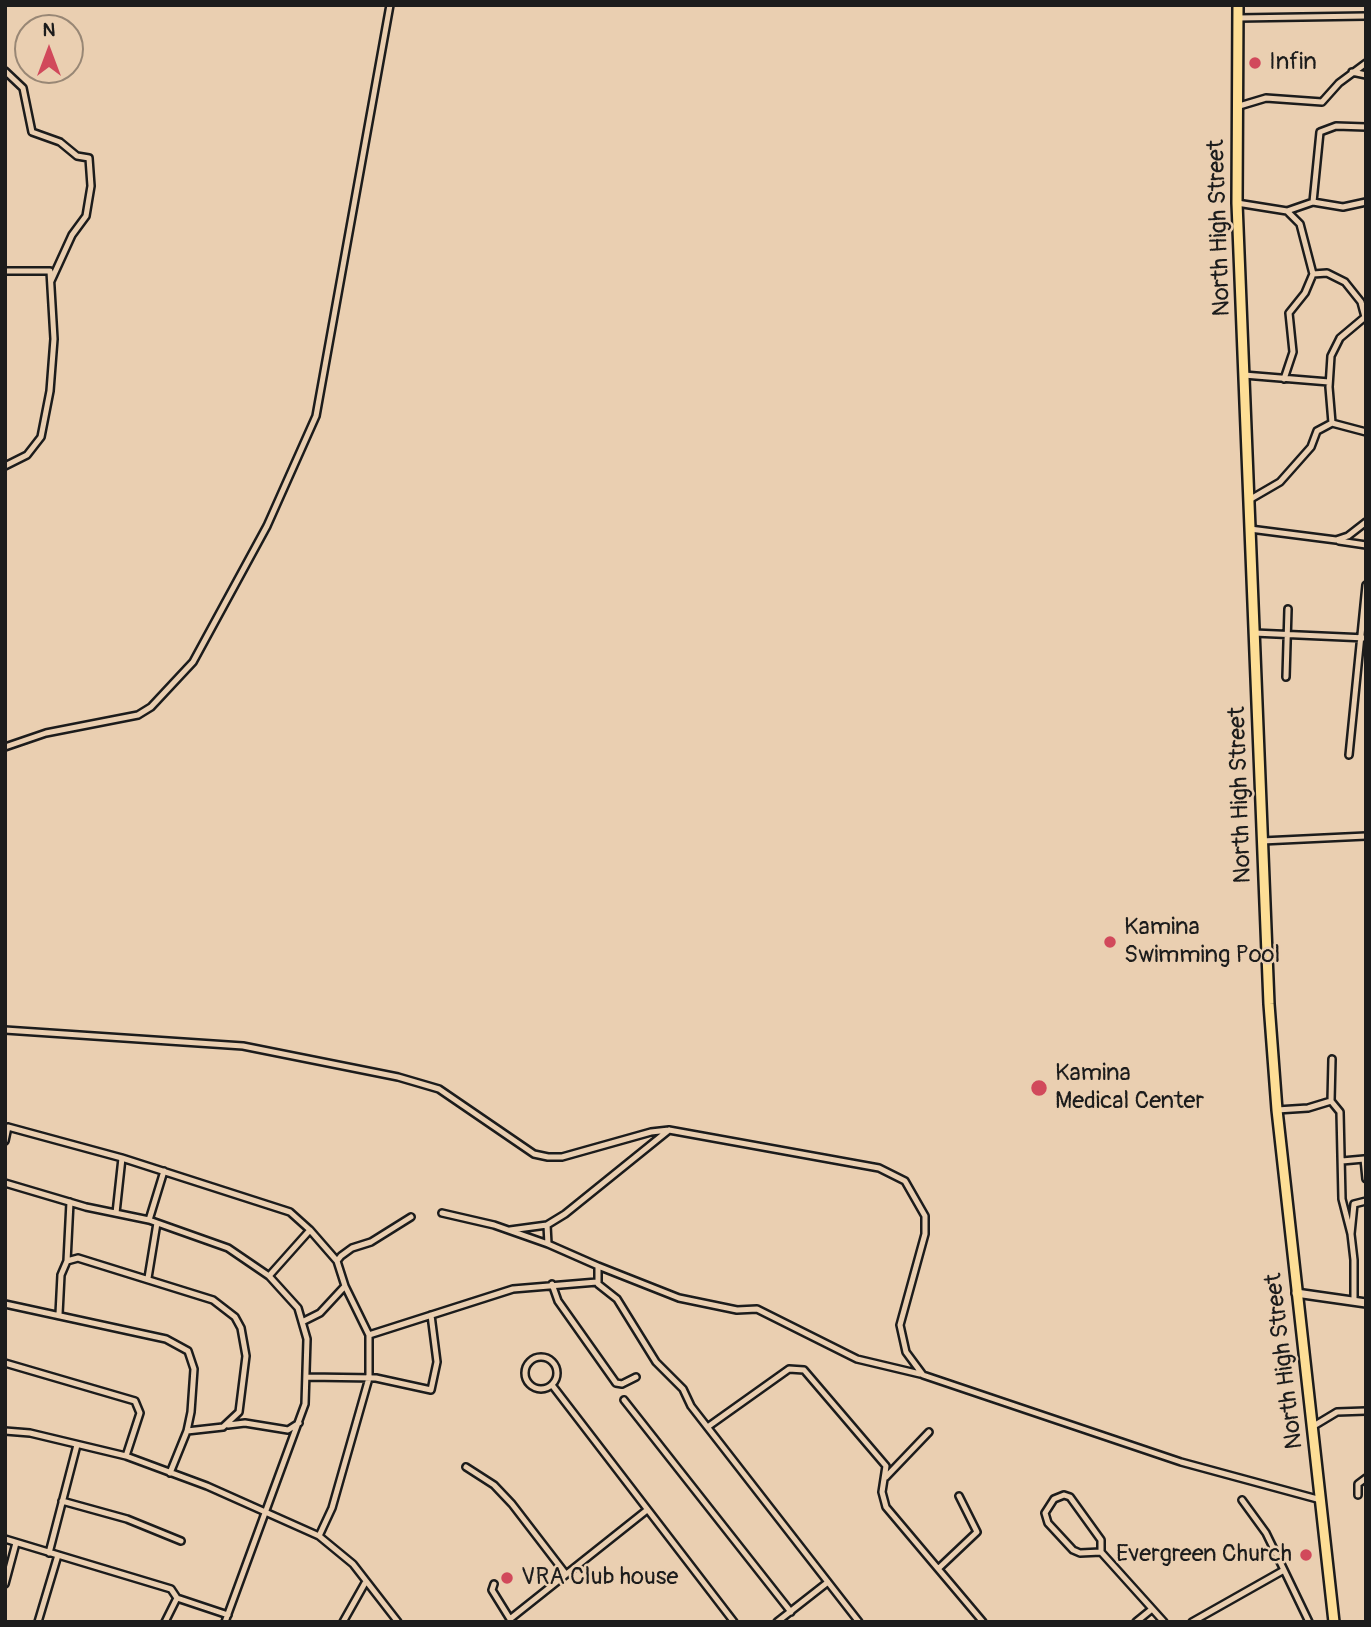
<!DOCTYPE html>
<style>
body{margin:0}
#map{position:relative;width:1371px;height:1627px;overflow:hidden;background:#eacfb1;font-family:Pangolin,sans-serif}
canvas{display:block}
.frame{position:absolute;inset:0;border:7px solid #1c1c1c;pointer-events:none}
.north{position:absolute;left:14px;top:14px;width:70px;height:70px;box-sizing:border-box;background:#eacfb1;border:2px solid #988775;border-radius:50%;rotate:0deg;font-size:19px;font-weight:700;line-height:28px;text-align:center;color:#1c1c1c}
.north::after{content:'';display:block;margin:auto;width:24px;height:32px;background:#d1495b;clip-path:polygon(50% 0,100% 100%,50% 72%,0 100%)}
</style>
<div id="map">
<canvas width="1371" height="1627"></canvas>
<div class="frame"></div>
<div class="north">N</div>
</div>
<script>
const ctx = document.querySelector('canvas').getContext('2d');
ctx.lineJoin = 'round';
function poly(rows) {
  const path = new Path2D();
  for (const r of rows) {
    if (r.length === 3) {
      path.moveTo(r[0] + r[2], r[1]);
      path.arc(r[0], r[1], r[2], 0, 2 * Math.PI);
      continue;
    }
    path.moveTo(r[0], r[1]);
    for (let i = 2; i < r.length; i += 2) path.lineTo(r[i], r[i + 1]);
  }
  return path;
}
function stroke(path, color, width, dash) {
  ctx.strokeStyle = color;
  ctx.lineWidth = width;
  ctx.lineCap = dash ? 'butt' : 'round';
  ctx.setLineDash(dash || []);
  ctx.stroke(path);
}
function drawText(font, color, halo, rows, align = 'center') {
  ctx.font = font + ' Pangolin,sans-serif';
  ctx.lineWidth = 5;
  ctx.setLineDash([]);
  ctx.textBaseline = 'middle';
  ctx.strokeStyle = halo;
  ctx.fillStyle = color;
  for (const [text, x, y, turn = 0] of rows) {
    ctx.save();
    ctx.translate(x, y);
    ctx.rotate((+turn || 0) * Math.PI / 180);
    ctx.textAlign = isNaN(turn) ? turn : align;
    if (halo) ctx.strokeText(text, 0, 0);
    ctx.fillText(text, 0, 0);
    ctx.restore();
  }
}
const minor = poly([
 [1238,18,1366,16],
 [5,71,23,88,32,132,60,142,77,156,89,158,91,186,86,216,72,235,51,281],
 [1352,72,1366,75],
 [1236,107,1266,98,1322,102,1339,83,1366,63],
 [1313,202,1320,132,1336,126,1366,127],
 [1237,203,1287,211,1300,224,1313,274,1327,273,1345,282,1361,302,1365,317,1340,338,1331,356,1329,387,1332,423],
 [1287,211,1313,202,1343,207,1366,202],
 [5,271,50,271,54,339,50,391,41,437,27,455,5,466],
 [1244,375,1329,382],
 [1284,379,1293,352,1289,313,1305,293,1313,274],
 [1249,500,1280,482,1311,447,1317,431,1332,423,1366,432],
 [1250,529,1336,540,1348,536,1366,522],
 [1339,541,1366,545],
 [1254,633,1366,638],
 [1286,677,1288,609],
 [5,747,46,733,138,715,151,707,193,662,267,526,316,416,390,5],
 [1349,755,1366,585],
 [1262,841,1366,836],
 [5,1030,243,1046,398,1077,439,1089,534,1154,548,1157,562,1157,651,1132,669,1130,879,1168,905,1181,925,1216,925,1234,900,1325,906,1352,923,1375,1181,1462,1321,1500],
 [1331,1101,1340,1112,1342,1199,1351,1234],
 [1277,1110,1308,1108,1331,1101,1332,1059],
 [5,1141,8,1127,122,1158,290,1212,310,1230,269,1276],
 [1342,1161,1364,1159,1366,1179],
 [5,1183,86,1207,149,1220,228,1248,269,1276,298,1308,307,1339,305,1404,225,1622],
 [116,1213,122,1158],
 [442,1213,494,1225,548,1244],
 [149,1220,164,1171],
 [547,1225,548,1244,598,1266,598,1284,617,1299,656,1362,683,1389,691,1406,859,1622],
 [310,1230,337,1261],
 [510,1230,547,1225,565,1214,669,1130],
 [67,1261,70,1202],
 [598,1266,679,1298,737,1310,757,1309,857,1359,920,1374],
 [148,1278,157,1223],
 [552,1284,558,1301,616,1383,622,1384,636,1377],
 [1354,1300,1354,1260,1351,1234,1354,1204,1366,1201],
 [5,1304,166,1339,188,1351,194,1369,191,1412,187,1431,170,1473],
 [59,1314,61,1275,67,1261,78,1258,213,1300,235,1317,241,1328,246,1356,239,1412,223,1427,187,1431],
 [304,1321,320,1313,345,1286,337,1261,341,1256,352,1248,371,1242,411,1217],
 [369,1335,513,1289,597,1282],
 [541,1373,16],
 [5,1363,135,1401,140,1413,126,1456],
 [307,1377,376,1378,431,1390,437,1362,431,1315],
 [552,1385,734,1622],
 [624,1400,791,1612],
 [228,1425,245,1423,288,1430,299,1423],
 [709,1426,789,1369,804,1370,886,1466,882,1492,886,1507,983,1622],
 [1312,1427,1337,1412,1366,1411],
 [5,1431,30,1433,126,1456,207,1486,319,1536,353,1564,398,1622],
 [466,1467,494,1485,512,1504,565,1573],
 [886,1477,929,1432],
 [1358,1495,1358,1484,1366,1478],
 [62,1501,127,1519,181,1541],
 [319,1536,332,1508,369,1378,369,1335,345,1286],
 [5,1539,171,1589,177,1598,228,1615],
 [1101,1552,1080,1553,1073,1550,1048,1523,1045,1513,1054,1499,1064,1495,1070,1497,1101,1540,1101,1552,1164,1622],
 [49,1553,77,1445],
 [939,1568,977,1532,959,1496],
 [1284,1570,1309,1622],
 [5,1584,16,1543],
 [494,1584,492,1590,510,1619,647,1510],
 [38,1622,58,1555],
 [165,1622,177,1598],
 [343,1622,365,1583],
 [777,1622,828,1582],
 [1136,1622,1152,1609],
 [1192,1622,1284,1570,1266,1533,1242,1500]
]);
const secondary = poly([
 [1296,1293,1366,1303]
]);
const trunk = poly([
 [1238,5,1237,203,1269,1004,1277,1110,1334,1622]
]);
const markers = [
 [1255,63,7,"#d1495b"],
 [1110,942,7,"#d1495b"],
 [1039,1088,9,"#d1495b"],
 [1306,1555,7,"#d1495b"],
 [507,1578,7,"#d1495b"]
];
const poiNames = [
 ["Infin",1269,63],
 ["Kamina",1124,928],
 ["Swimming Pool",1124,956],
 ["Kamina",1055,1074],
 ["Medical Center",1055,1102],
 ["Evergreen Church",1292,1555,"right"],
 ["VRA Club house",521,1578]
];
const streetNames = [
 ["North High Street",1220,228,-92],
 ["North High Street",1241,795,-92],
 ["North High Street",1285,1361,-97]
];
stroke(minor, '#1c1c1c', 10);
stroke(secondary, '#1c1c1c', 12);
stroke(trunk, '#1c1c1c', 14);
stroke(minor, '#eacfb1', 5);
stroke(secondary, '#eacfb1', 7);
stroke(trunk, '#fdde96', 9);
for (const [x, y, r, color] of markers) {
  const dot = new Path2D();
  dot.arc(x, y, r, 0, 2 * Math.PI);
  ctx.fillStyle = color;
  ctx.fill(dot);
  stroke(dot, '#eacfb1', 2.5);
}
drawText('24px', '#1c1c1c', '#eacfb1', poiNames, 'left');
drawText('24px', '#1c1c1c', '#eacfb1', streetNames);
</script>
